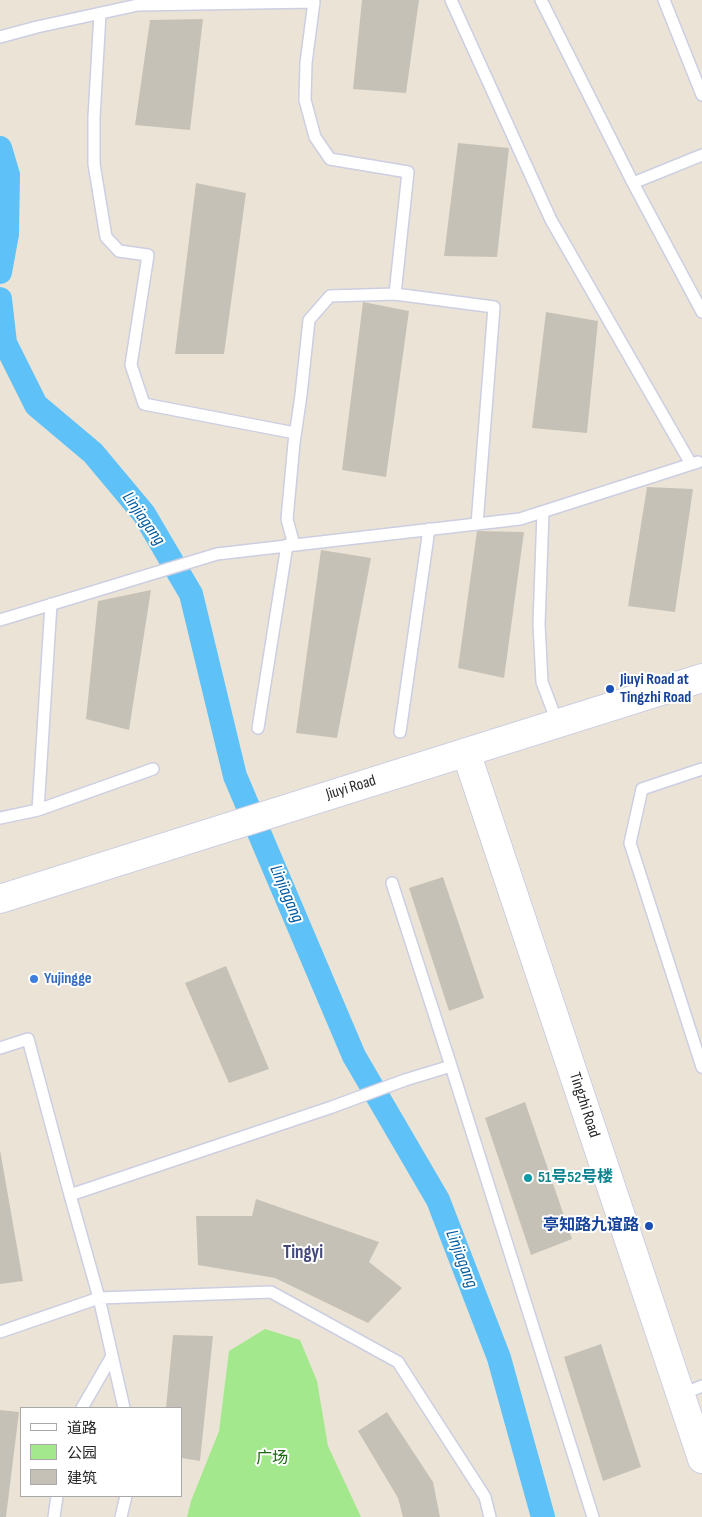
<!DOCTYPE html>
<meta charset="utf-8">
<style>
body{margin:0}
#map{position:relative;width:702px;height:1517px;overflow:hidden;background:#ebe4d6;font-family:"Sofia Sans Condensed","Noto Sans SC",sans-serif}
canvas{display:block}
.legend{position:absolute;left:20px;top:1407px;width:162px;height:90px;box-sizing:border-box;background:#fff;border:1px solid #a9a9a9;margin:0;padding:6px 9px;list-style:none;font-size:15px;color:#272727}
.legend li{display:flex;align-items:center;gap:10px;height:25px}
.legend b{width:25px;border:1px solid #a9a9a9}
</style>
<div id="map">
<canvas width="702" height="1517"></canvas>
<ul class="legend">
<li><b style="height:6px;background:#fff"></b>道路</li>
<li><b style="height:14px;background:#a3e88d"></b>公园</li>
<li><b style="height:14px;background:#c6c1b7"></b>建筑</li>
</ul>
</div>
<script>
const ctx = document.querySelector('canvas').getContext('2d');
ctx.lineJoin = 'round';
function fill(path, color) {
  ctx.fillStyle = color;
  ctx.fill(path, 'evenodd');
}
function poly(rows) {
  const path = new Path2D();
  for (const r of rows) {
    path.moveTo(r[0], r[1]);
    for (let i = 2; i < r.length; i += 2) path.lineTo(r[i], r[i + 1]);
  }
  return path;
}
function stroke(path, color, width, dash) {
  ctx.strokeStyle = color;
  ctx.lineWidth = width;
  ctx.lineCap = dash ? 'butt' : 'round';
  ctx.setLineDash(dash || []);
  ctx.stroke(path);
}
function drawText(font, color, halo, rows, align = 'center') {
  ctx.font = font + ' "Sofia Sans Condensed","Noto Sans SC",sans-serif';
  ctx.lineWidth = 4;
  ctx.setLineDash([]);
  ctx.textBaseline = 'middle';
  ctx.strokeStyle = halo;
  ctx.fillStyle = color;
  for (const [text, x, y, turn = 0] of rows) {
    ctx.save();
    ctx.translate(x, y);
    ctx.rotate((+turn || 0) * Math.PI / 180);
    ctx.textAlign = isNaN(turn) ? turn : align;
    if (halo) ctx.strokeText(text, 0, 0);
    ctx.fillText(text, 0, 0);
    ctx.restore();
  }
}
const green = poly([
 [265,1329,300,1340,317,1381,328,1446,361,1517,187,1517,191,1501,219,1431,229,1351]
]);
const canal = poly([
 [0,148,8,175,7,234,0,272],
 [0,299,5,343,36,405,93,453,144,514,191,594,235,776,354,1056,438,1200,499,1358,543,1517]
]);
const building = poly([
 [362,0,419,0,406,93,353,89],
 [203,19,190,130,135,125,150,20],
 [458,143,509,148,497,257,444,256],
 [196,183,246,193,224,354,175,354],
 [363,302,409,311,386,477,342,470],
 [546,312,598,321,587,433,532,428],
 [647,487,693,489,675,612,628,606],
 [477,531,524,532,504,678,458,668],
 [321,550,371,558,337,738,296,733],
 [151,590,129,730,86,719,98,601],
 [443,877,484,998,449,1011,409,888],
 [226,966,269,1069,229,1083,185,983],
 [525,1102,572,1239,531,1255,485,1118],
 [0,1150,23,1281,0,1284],
 [256,1199,379,1242,369,1262,402,1288,368,1323,275,1278,198,1265,196,1216,252,1216],
 [173,1335,213,1336,200,1461,181,1458,181,1408,166,1408],
 [601,1344,641,1467,603,1481,564,1357],
 [0,1410,19,1412,6,1517,0,1517],
 [387,1412,433,1482,440,1517,403,1517,398,1498,358,1431]
]);
const service = poly([
 [451,0,551,220,691,464],
 [541,0,633,183,702,312],
 [664,0,702,95],
 [100,14,94,117,94,164,106,237,119,251,148,255,131,365,144,404,295,433],
 [0,37,37,27,138,5,314,2,306,63,305,100,315,137,330,159,408,172,395,294,330,296,309,320,301,395,294,443,287,519,294,545],
 [633,183,702,155],
 [395,294,494,307,477,524],
 [543,512,539,624,542,682,556,719,559,723],
 [0,620,217,554,520,519,698,462],
 [258,728,287,545],
 [400,732,429,529],
 [702,769,642,789,630,843,702,1067],
 [38,810,51,604],
 [0,818,38,810,153,769],
 [392,883,451,1066,593,1517],
 [0,1048,28,1039,70,1195],
 [0,1332,99,1298,271,1292,398,1362,485,1497,490,1517],
 [680,1395,702,1386],
 [82,1408,112,1356],
 [124,1408,99,1298,70,1195,332,1107,405,1080,451,1066],
 [54,1517,57,1496],
 [121,1517,126,1496]
]);
const tertiary = poly([
 [466,752,702,1459],
 [0,899,702,678]
]);
const markers = [
 [610,689,5,"#1a4fb4"],
 [34,979,5,"#3f7fe0"],
 [528,1178,5,"#0f9aa8"],
 [649,1226,5,"#1a4fb4"]
];
const transitNames = [
 ["Jiuyi Road at",620,680],
 ["Tingzhi Road",620,698],
 ["亭知路九谊路",639,1226,"right"]
];
const streetNames = [
 ["Jiuyi Road",351,788,-17],
 ["Tingzhi Road",584,1105,72]
];
const shopNames = [
 ["Yujingge",44,979]
];
const cultureNames = [
 ["51号52号楼",538,1178]
];
const parkNames = [
 ["广场",272,1459]
];
const waterNames = [
 ["Linjiagang",143,519,55],
 ["Linjiagang",286,894,67],
 ["Linjiagang",461,1259,69]
];
const quarterNames = [
 ["Tingyi",303,1253]
];
fill(green, '#a3e88d');
stroke(canal, '#5ec1f8', 24);
fill(building, '#c6c1b7');
stroke(service, '#cccee2', 14);
stroke(tertiary, '#cccee2', 30);
stroke(service, '#fff', 11);
stroke(tertiary, '#fff', 28);
for (const [x, y, r, color] of markers) {
  const dot = new Path2D();
  dot.arc(x, y, r, 0, 2 * Math.PI);
  ctx.fillStyle = color;
  ctx.fill(dot);
  stroke(dot, '#fff', 2);
}
drawText('bold 16px', '#164399', '#fff', transitNames, 'left');
drawText('16px', '#272727', '#fff', streetNames);
drawText('bold 16px', '#366cbe', '#fff', shopNames, 'left');
drawText('bold 16px', '#0d838f', '#fff', cultureNames, 'left');
drawText('16px', '#1c6813', '#fff', parkNames);
drawText('italic 18px', '#025a9f', '#fff', waterNames);
drawText('bold 19px', '#44497a', '#fff', quarterNames);
</script>
